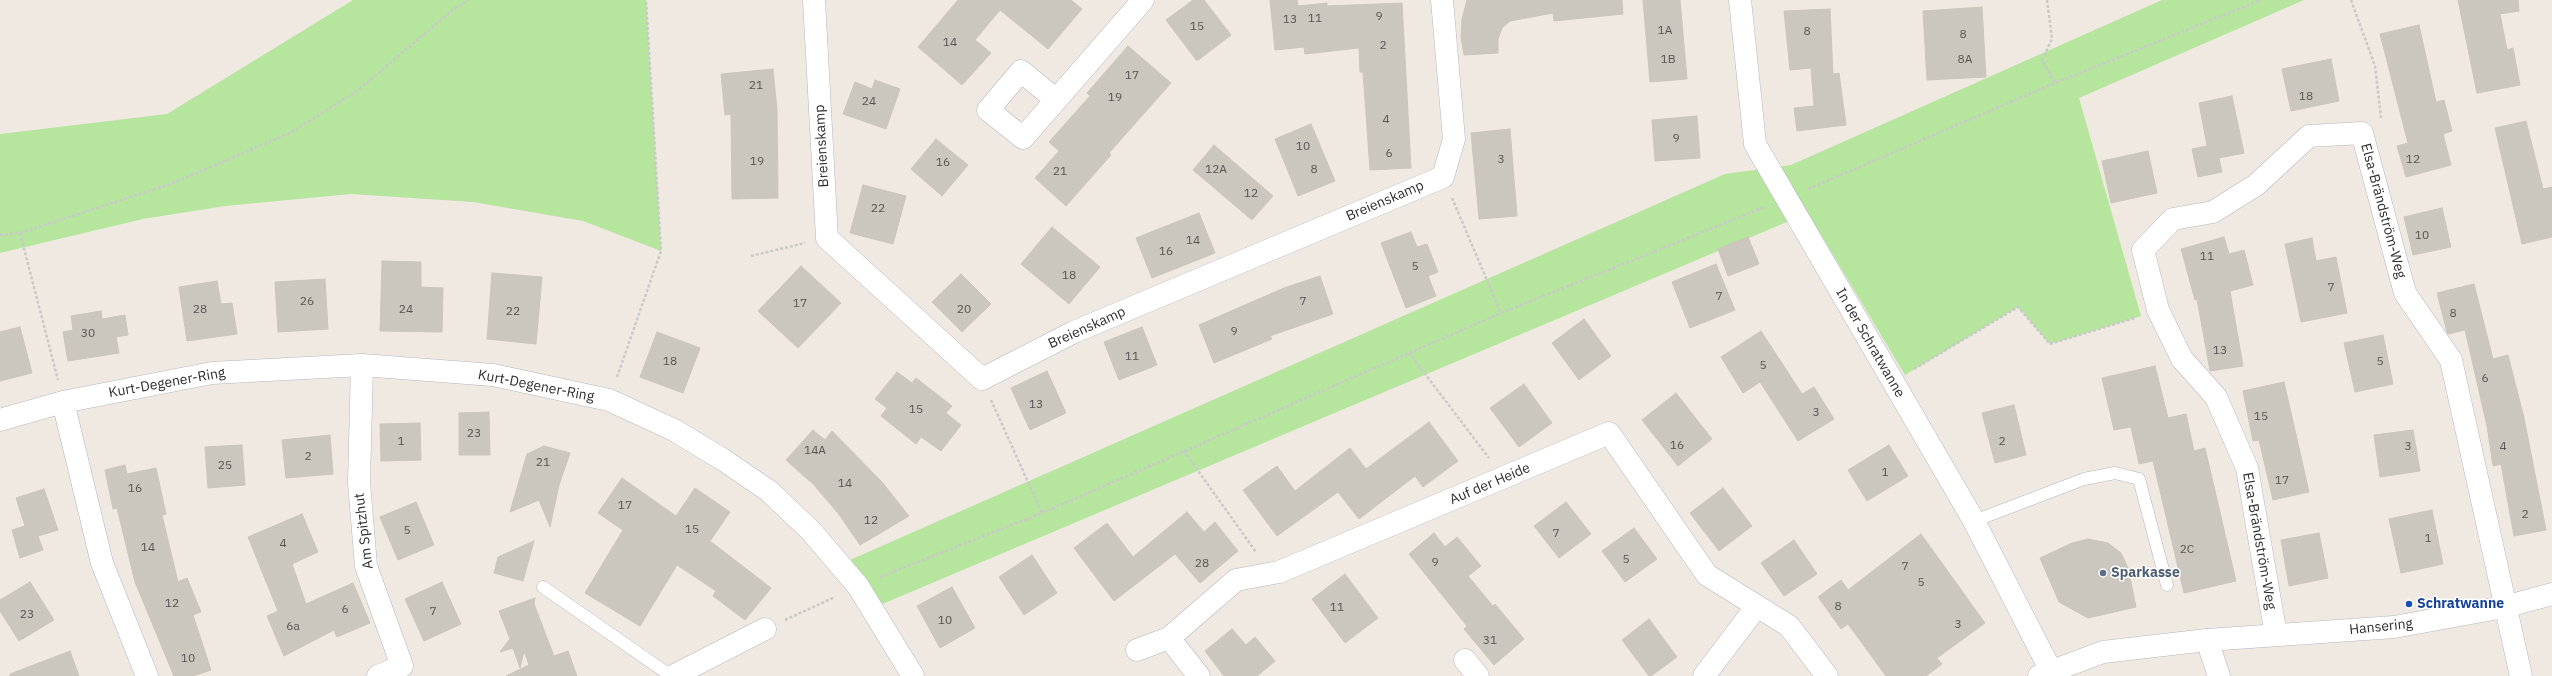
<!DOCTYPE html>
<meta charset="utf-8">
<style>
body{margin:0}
canvas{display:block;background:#efe9e1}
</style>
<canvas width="2552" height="676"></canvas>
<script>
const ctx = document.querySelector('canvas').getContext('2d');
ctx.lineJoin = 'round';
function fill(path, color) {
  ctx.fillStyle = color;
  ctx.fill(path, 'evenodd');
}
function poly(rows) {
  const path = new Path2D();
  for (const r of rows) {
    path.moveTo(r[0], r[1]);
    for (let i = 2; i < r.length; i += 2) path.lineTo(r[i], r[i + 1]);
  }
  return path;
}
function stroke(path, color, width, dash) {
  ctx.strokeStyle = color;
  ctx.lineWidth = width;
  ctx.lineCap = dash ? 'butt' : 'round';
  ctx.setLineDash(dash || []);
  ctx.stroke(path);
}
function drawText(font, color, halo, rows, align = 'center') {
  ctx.font = font + ' "IBM Plex Sans",sans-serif';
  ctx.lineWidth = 3;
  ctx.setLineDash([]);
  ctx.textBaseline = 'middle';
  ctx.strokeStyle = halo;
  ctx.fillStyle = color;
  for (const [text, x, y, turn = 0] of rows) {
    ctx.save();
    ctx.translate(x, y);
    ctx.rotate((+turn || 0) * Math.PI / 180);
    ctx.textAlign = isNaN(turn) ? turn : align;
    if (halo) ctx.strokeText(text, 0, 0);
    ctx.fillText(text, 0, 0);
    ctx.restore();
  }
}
const green = poly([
 [353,0,646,0,661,251,583,221,473,202,351,194,225,206,143,219,0,253,0,134,167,114],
 [2162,0,2304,0,2079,98,2141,316,2050,344,2018,307,1905,375,1808,213,880,605,850,560,1725,174,1791,165]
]);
const building = poly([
 [958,0,1071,0,1082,9,1048,49,1000,10,975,40,991,53,962,85,918,47,958,0],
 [1193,0,1204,0,1231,35,1197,61,1166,20,1193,0],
 [1270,0,1297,0,1298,6,1327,3,1327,6,1402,3,1411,168,1370,170,1363,72,1360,72,1359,48,1305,54,1304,47,1275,50,1270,0],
 [1467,0,1622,0,1623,14,1554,21,1553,13,1510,21,1502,28,1498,39,1498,53,1464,55,1461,37,1462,19,1467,0],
 [1643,0,1680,0,1687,79,1650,82,1643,0],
 [2458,0,2518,0,2519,11,2500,14,2507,50,2513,48,2520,85,2477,93,2458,0],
 [1982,7,1986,77,1927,80,1923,11,1982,7],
 [1830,9,1833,74,1839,73,1846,125,1797,131,1794,108,1814,106,1811,68,1790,70,1784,11,1830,9],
 [2419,25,2436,102,2444,100,2452,131,2443,134,2451,165,2406,177,2397,146,2408,143,2380,34,2419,25],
 [1128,46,1171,83,1109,153,1111,155,1066,206,1035,178,1059,151,1049,142,1090,96,1087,93,1128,46],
 [2331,59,2339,101,2291,111,2282,69,2331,59],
 [773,69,777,110,778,198,732,199,731,114,725,115,721,74,773,69],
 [875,80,900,89,886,129,843,114,855,82,872,89,875,80],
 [2232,96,2244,153,2219,158,2222,172,2198,177,2192,149,2207,146,2199,103,2232,96],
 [1697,116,1700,158,1655,161,1652,120,1697,116],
 [2526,121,2543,189,2552,187,2552,237,2522,244,2495,128,2526,121],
 [1311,124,1335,181,1298,196,1275,139,1311,124],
 [1510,129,1517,216,1479,219,1471,133,1510,129],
 [936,139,968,165,942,196,911,169,936,139],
 [1214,145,1273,196,1252,220,1193,170,1214,145],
 [2148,151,2157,193,2111,203,2102,161,2148,151],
 [863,185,906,196,893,244,850,233,863,185],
 [2442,208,2451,247,2413,255,2404,217,2442,208],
 [1199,213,1215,253,1152,278,1136,238,1199,213],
 [1052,227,1100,267,1069,304,1021,264,1052,227],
 [1411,232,1417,247,1427,244,1438,272,1428,276,1436,296,1406,308,1381,243,1411,232],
 [1748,237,1759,264,1728,276,1718,249,1748,237],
 [2224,237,2229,254,2244,250,2253,285,2230,291,2243,366,2210,371,2197,299,2195,300,2181,249,2224,237],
 [2312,238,2316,261,2336,257,2347,313,2301,322,2285,244,2312,238],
 [382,261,421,262,421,287,443,288,442,332,380,331,382,261],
 [1716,264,1735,310,1690,328,1672,282,1716,264],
 [801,266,841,303,798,348,758,311,801,266],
 [492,273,542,277,536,344,487,339,492,273],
 [961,274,991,304,962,332,932,302,961,274],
 [1320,276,1333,314,1270,336,1272,339,1214,363,1199,325,1284,288,1320,276],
 [325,279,328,329,278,332,275,282,325,279],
 [217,281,221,304,232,303,237,334,187,341,179,287,217,281],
 [2474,284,2493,359,2508,355,2524,418,2546,530,2514,536,2501,464,2493,466,2487,426,2465,330,2448,334,2447,332,2437,293,2474,284],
 [101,311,102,319,125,315,128,335,116,337,119,353,68,361,63,332,73,330,71,316,101,311],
 [1584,319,1611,356,1579,380,1552,343,1584,319],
 [20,327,32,373,0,381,0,332,20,327],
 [1142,327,1157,365,1119,380,1104,342,1142,327],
 [1761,331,1802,394,1814,387,1834,419,1798,441,1760,382,1743,393,1721,357,1761,331],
 [657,332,700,348,683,393,640,377,657,332],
 [2383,335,2393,384,2355,392,2344,343,2383,335],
 [2155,366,2168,418,2186,414,2194,451,2205,448,2236,581,2184,593,2153,461,2139,464,2131,427,2114,430,2102,378,2155,366],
 [1047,371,1066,413,1030,430,1011,388,1047,371],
 [897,372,912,383,916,378,952,406,946,413,961,425,941,451,921,437,916,444,881,416,887,408,875,399,897,372],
 [2284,382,2309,492,2273,500,2259,440,2253,441,2243,391,2284,382],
 [1524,384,1552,423,1519,447,1490,408,1524,384],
 [1676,393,1712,439,1678,466,1642,420,1676,393],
 [2014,405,2026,455,1995,463,1982,413,2014,405],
 [489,412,490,455,459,455,459,413,489,412],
 [1429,422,1458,461,1423,487,1415,476,1359,519,1338,492,1277,536,1243,490,1277,466,1295,491,1350,448,1366,469,1429,422],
 [420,423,421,460,381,461,380,424,420,423],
 [813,430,825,440,832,431,882,482,909,516,860,545,838,513,814,485,786,460,813,430],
 [2413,430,2420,471,2380,477,2374,435,2413,430],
 [330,435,333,474,286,478,282,440,330,435],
 [242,445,245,485,208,488,205,447,242,445],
 [1889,445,1908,476,1867,501,1848,470,1889,445],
 [544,446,570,453,559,485,550,527,539,500,510,512,527,454,544,446],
 [125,465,127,474,156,468,166,514,162,515,178,582,187,578,201,612,193,615,211,670,193,676,174,676,135,582,117,508,113,509,105,470,125,465],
 [622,478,676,516,695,488,730,512,710,541,771,588,745,620,713,596,716,591,677,565,640,626,585,593,623,530,598,513,622,478],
 [1723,488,1752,526,1719,551,1690,513,1723,488],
 [44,489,58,530,38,536,43,550,20,558,12,530,25,526,16,498,44,489],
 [416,502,434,545,398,560,380,517,416,502],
 [1566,502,1591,534,1559,558,1534,526,1566,502],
 [2432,510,2443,564,2401,573,2389,519,2432,510],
 [1187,512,1204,532,1215,522,1238,551,1200,583,1175,554,1114,601,1074,548,1107,523,1133,557,1187,512],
 [302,514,318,552,292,564,306,604,353,583,370,623,337,637,334,630,284,656,267,616,278,611,248,537,302,514],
 [1634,528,1657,559,1625,582,1602,551,1634,528],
 [1434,533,1445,547,1457,537,1481,566,1468,576,1493,606,1495,604,1524,639,1494,665,1464,629,1467,626,1409,554,1434,533],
 [2319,533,2328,578,2289,586,2281,540,2319,533],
 [1921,534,1985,623,1937,658,1942,664,1926,676,1886,676,1848,624,1841,629,1818,597,1841,580,1848,590,1921,534],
 [2088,539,2108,543,2121,553,2128,568,2136,607,2088,618,2059,602,2040,558,2072,543,2088,539],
 [1794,540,1817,574,1784,596,1761,563,1794,540],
 [534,541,523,581,494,573,498,557,534,541],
 [1032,555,1057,593,1024,615,999,577,1032,555],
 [1345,574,1378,618,1345,643,1312,599,1345,574],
 [30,582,54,620,19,641,0,611,0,600,30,582],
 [442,582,461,624,424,641,405,599,442,582],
 [952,587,975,628,940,648,917,606,952,587],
 [535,598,534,604,554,656,568,651,577,676,506,676,529,665,524,651,520,668,513,648,500,652,510,639,499,611,535,598],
 [1649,619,1677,657,1651,676,1649,676,1622,640,1649,619],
 [1232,629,1246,645,1255,637,1275,661,1257,676,1224,676,1205,651,1232,629],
 [70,651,79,676,10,676,10,674,70,651]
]);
const path = poly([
 [2047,0,2052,39,2042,60,2055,83],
 [2351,0,2375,66,2381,118],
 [1808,189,2055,83,2261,0],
 [1452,198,1501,313],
 [20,233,58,380],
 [0,235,20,233,173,183,290,133,357,91,454,9,468,0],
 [751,256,805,243],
 [1409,353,1489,458],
 [1914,369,2018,307,2050,344,2135,318],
 [617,377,661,251,646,0],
 [991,400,1042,513],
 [1184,451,1256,552],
 [880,577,1042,513,1501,313,1765,207],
 [785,620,835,597]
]);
const lane = poly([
 [1974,521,2084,479,2115,473,2139,479,2167,585],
 [543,587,671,676]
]);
const street = poly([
 [814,0,827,238,982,379,1074,332,1443,177,1454,139,1442,0],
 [1740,0,1755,144,1974,521,2051,671],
 [1055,99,1021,71,988,110,1023,138,1143,0],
 [362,365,359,483,366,566,402,666,378,676],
 [63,402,102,563,147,676],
 [0,420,63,402,212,373,362,365,493,375,609,400,674,430,722,459,769,491,811,531,858,586,913,676],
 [2276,635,2247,468,2216,397,2182,359,2158,310,2143,250,2173,219,2213,212,2256,185,2309,136,2362,133,2405,293,2451,360,2521,676],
 [1169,638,1236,580,1279,572,1609,433,1707,575,1789,626,1827,676],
 [2207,640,2219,676],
 [1137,650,1169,638,1199,676],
 [1465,660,1478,676],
 [673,676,765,629],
 [1704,676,1757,606]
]);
const secondary = poly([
 [2039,676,2103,652,2207,640,2394,627,2504,607,2552,594]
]);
const markers = [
 [2103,573,4,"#5c6f8a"],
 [2409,604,4,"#1a4fb4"]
];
const numberNames = [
 ["9",1379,17],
 ["11",1315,19],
 ["13",1290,20],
 ["15",1197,27],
 ["1A",1665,31],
 ["8",1807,32],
 ["8",1963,35],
 ["14",950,43],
 ["2",1383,46],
 ["1B",1668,60],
 ["8A",1965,60],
 ["17",1132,76],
 ["21",756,86],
 ["18",2306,97],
 ["19",1115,98],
 ["24",869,102],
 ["4",1386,120],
 ["9",1676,139],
 ["10",1303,147],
 ["6",1389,154],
 ["3",1501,160],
 ["12",2413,160],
 ["19",757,162],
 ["16",943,163],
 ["12A",1216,170],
 ["8",1314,170],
 ["21",1060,172],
 ["12",1251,194],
 ["22",878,209],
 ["10",2422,236],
 ["14",1193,241],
 ["16",1166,252],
 ["11",2207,257],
 ["5",1415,267],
 ["18",1069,276],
 ["7",2331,288],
 ["7",1719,297],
 ["26",307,302],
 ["7",1303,302],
 ["17",800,304],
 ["28",200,310],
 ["24",406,310],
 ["20",964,310],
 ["22",513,312],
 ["8",2453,314],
 ["9",1234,332],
 ["30",88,334],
 ["13",2220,351],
 ["11",1132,357],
 ["18",670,362],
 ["5",2380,362],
 ["5",1763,366],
 ["6",2485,379],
 ["13",1036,405],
 ["15",916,410],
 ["3",1816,413],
 ["15",2261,417],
 ["23",474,434],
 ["1",401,442],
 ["2",2002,442],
 ["16",1677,446],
 ["3",2408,447],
 ["4",2503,447],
 ["14A",815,451],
 ["2",308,457],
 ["21",543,463],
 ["25",225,466],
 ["1",1885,473],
 ["17",2282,481],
 ["14",845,484],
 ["16",135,489],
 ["17",625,506],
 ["2",2525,515],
 ["12",871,521],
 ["15",692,530],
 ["5",407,531],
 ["7",1556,534],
 ["1",2428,539],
 ["4",283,544],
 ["14",148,548],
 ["2C",2187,550],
 ["5",1626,560],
 ["9",1435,563],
 ["28",1202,564],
 ["7",1905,567],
 ["5",1921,583],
 ["12",172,604],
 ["8",1838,607],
 ["11",1337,608],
 ["6",345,610],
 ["7",433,612],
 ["23",27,615],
 ["10",945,621],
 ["3",1958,625],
 ["6a",293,627],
 ["31",1490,641],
 ["10",188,659]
];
const streetNames = [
 ["Breienskamp",822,146,-93],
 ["Breienskamp",1385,201,-23],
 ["Elsa-Brändström-Weg",2383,211,75],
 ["Breienskamp",1087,328,-24],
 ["In der Schratwanne",1870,343,60],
 ["Kurt-Degener-Ring",167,383,-10],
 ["Kurt-Degener-Ring",536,386,11],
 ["Auf der Heide",1490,484,-23],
 ["Am Spitzhut",364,531,-97],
 ["Elsa-Brändström-Weg",2259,541,80],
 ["Hansering",2381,627,-6]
];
const serviceNames = [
 ["Sparkasse",2111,573]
];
const transitNames = [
 ["Schratwanne",2417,604]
];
fill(green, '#b6e59e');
fill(building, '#cbc7bf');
stroke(building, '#cbc5ba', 1);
stroke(lane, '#b4b7c1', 13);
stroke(street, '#b4b7c1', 23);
stroke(secondary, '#b4b7c1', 23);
stroke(path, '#c9c9c9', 2.5, [3, 2]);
stroke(lane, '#fff', 12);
stroke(street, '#fff', 22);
stroke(secondary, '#fff', 22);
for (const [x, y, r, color] of markers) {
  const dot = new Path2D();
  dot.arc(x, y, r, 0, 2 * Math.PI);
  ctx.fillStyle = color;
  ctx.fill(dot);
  stroke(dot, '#fff', 1.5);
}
drawText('12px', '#555452', null, numberNames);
drawText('14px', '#2e2e2e', '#fff', streetNames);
drawText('bold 14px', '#4e5e75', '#fff', serviceNames, 'left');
drawText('bold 14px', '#164399', '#fff', transitNames, 'left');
</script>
